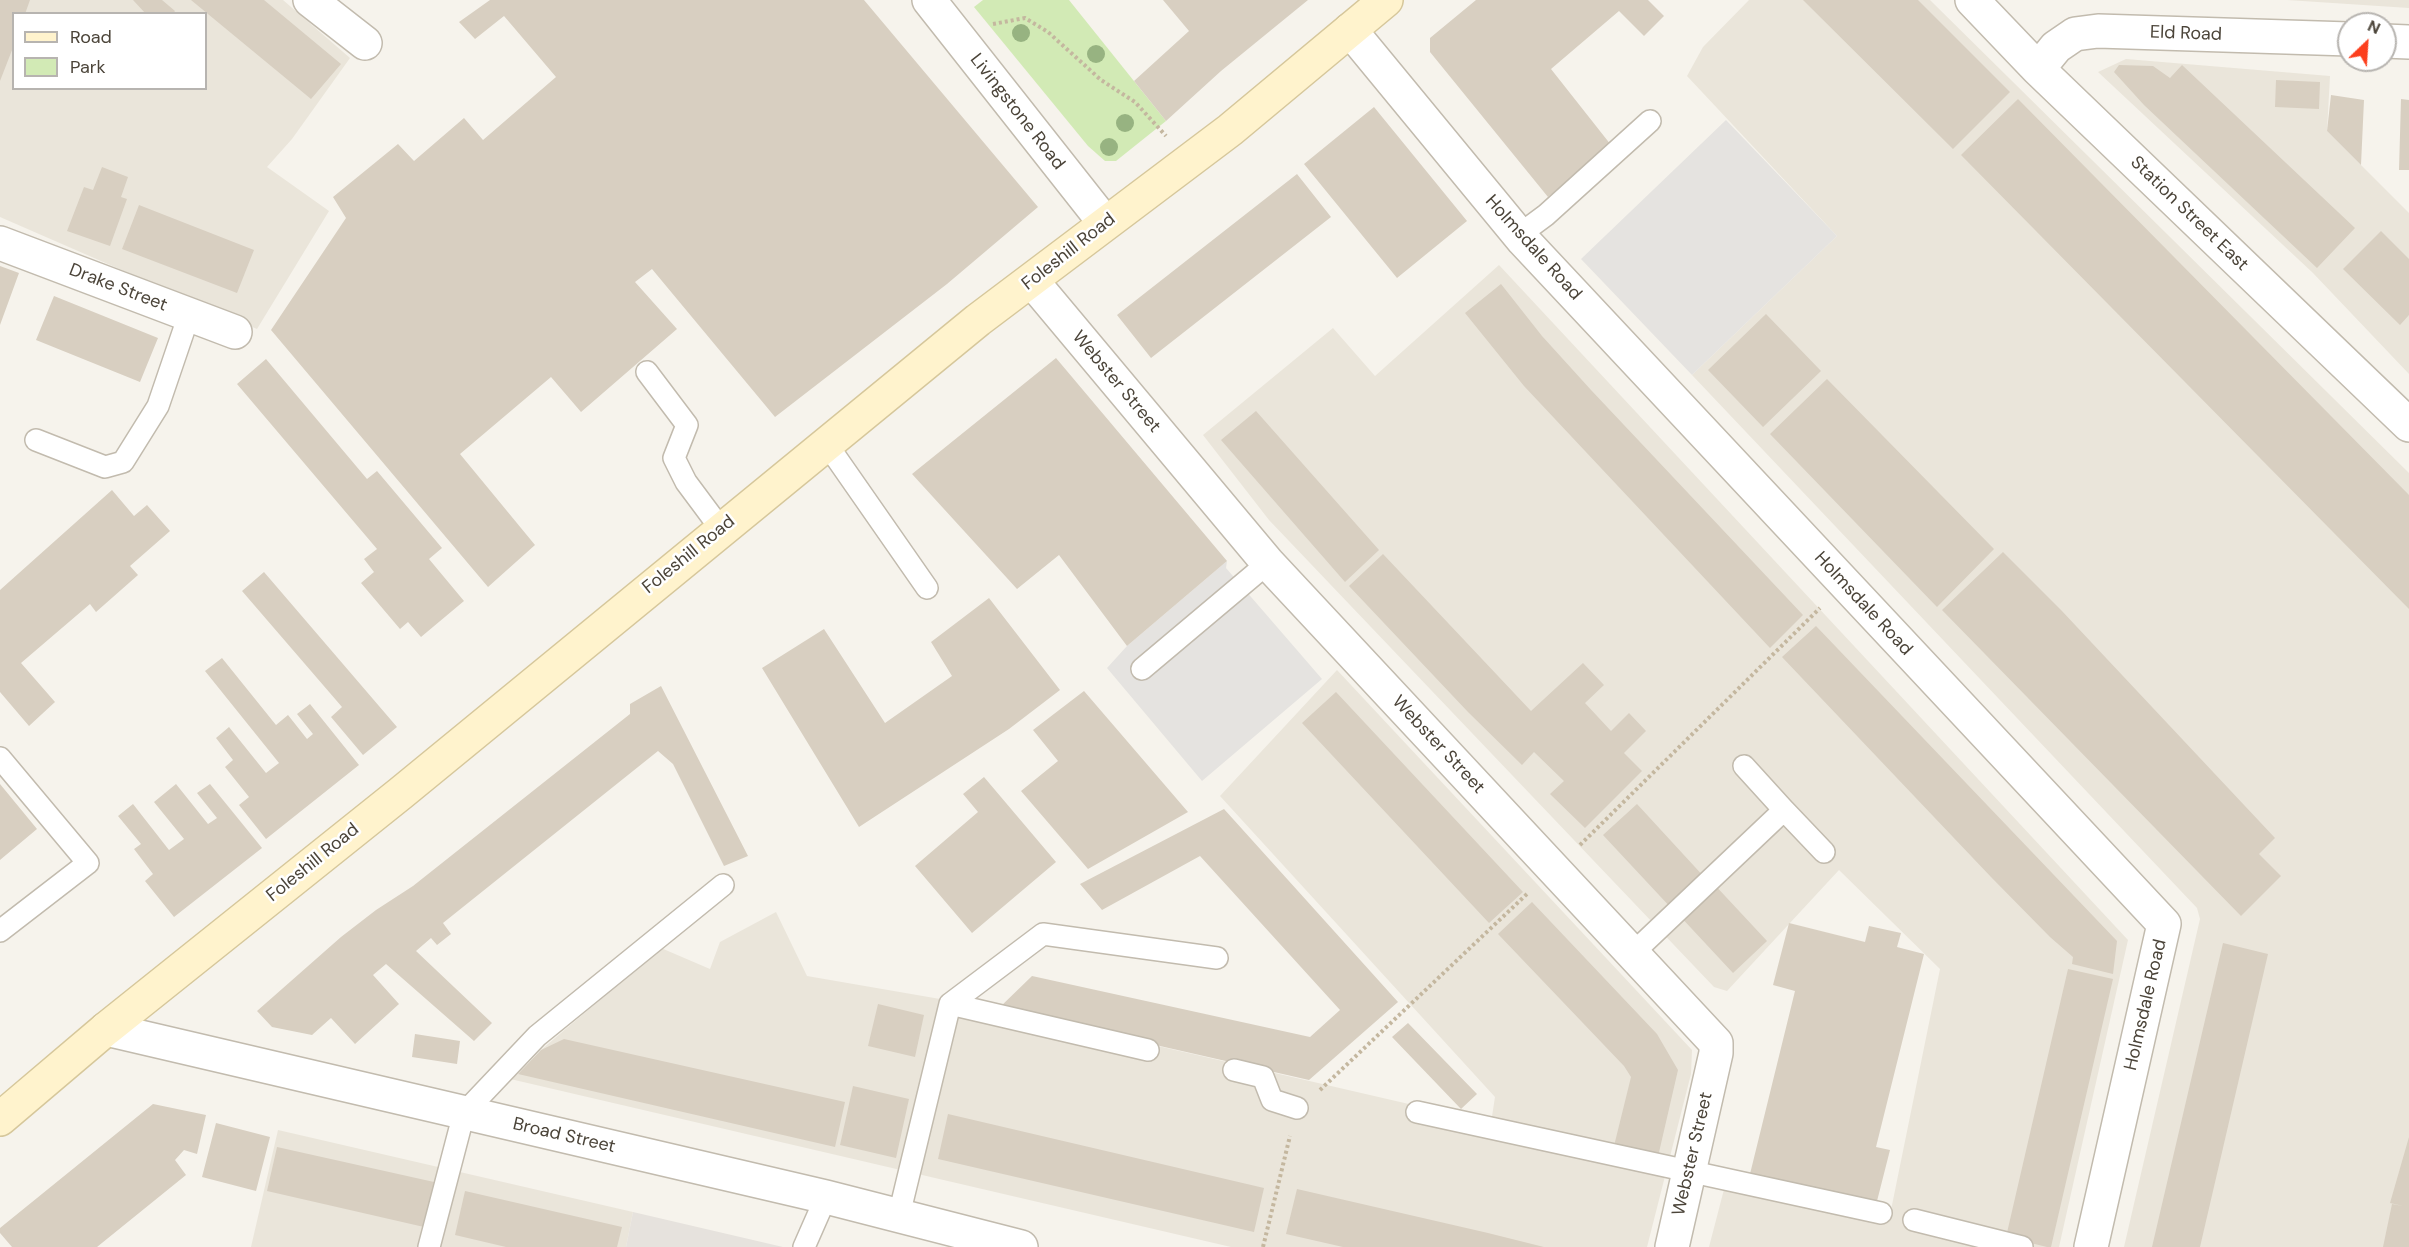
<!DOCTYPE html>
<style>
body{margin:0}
#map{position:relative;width:2409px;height:1247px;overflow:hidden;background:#f6f3ec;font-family:"DM Sans",sans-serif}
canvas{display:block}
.legend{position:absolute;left:12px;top:12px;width:195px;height:78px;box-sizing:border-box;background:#fff;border:2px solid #b7b4b0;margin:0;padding:8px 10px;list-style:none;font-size:18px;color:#4b4439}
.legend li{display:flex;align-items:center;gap:12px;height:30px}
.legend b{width:30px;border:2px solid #b7b4b0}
.north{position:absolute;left:2337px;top:12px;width:60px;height:60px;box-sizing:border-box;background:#fff;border:2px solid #b7b4b0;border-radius:50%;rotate:25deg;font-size:16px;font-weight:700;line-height:24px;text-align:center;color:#4b4439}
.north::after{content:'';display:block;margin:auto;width:21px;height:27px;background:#fc3f1d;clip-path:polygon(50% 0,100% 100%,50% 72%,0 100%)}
</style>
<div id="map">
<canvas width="2409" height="1247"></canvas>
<ul class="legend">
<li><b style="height:8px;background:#fff3cd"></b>Road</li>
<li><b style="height:16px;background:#d2eab5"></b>Park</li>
</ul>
<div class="north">N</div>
</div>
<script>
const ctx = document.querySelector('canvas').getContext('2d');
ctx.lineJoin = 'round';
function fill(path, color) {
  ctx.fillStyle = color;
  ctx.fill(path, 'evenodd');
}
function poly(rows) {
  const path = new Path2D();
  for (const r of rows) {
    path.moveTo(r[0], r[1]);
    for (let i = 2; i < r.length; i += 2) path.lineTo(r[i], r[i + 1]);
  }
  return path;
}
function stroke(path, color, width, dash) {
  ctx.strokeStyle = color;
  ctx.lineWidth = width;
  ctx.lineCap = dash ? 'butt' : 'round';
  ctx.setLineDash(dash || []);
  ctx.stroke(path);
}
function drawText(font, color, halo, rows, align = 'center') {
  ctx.font = font + ' "DM Sans",sans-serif';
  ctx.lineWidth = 5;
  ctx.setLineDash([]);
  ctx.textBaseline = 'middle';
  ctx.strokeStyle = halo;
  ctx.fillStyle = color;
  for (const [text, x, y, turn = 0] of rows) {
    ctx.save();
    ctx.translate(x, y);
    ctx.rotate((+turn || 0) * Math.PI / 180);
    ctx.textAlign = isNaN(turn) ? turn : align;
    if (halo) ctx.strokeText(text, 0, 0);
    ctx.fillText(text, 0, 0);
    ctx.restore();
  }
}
const residential = poly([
 [0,0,283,0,350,58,292,139,267,167,329,211,257,329,0,217],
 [14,14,206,14,206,88,14,88],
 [1749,0,1930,0,2409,473,2409,1247,2124,1247,2200,919,2197,908,1692,375,1837,236,1687,76,1703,47],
 [2287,0,2409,0,2409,8],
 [2126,59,2330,76,2327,131,2409,213,2409,374,2313,273,2098,72],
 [1499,265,2128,940,2059,1247,1709,1247,1728,1174,1891,1210,1940,969,1839,870,1727,991,1714,987,1269,520,1203,435,1333,328,1375,376],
 [1337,670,1692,1050,1691,1074,1647,1247,1231,1247,506,1078,518,1074,541,1050,661,948,710,969,720,942,776,912,807,976,998,1009,1491,1123,1495,1097,1220,796],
 [278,1130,633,1212,626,1247,251,1247]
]);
const industrial = poly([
 [633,1212,783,1247,626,1247]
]);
const green = poly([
 [983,0,1069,0,1166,121,1116,161,1105,161,1088,146,974,7]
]);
const parking = poly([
 [1726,120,1837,236,1692,375,1581,259],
 [1227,561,1226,568,1322,679,1202,781,1107,668,1127,646]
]);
const building = poly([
 [0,0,30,0,25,14,14,14,14,45,0,81],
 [133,0,162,0,175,11,173,14,146,14],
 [191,0,264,0,341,64,311,99],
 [490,0,864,0,1038,207,947,284,775,417,652,269,635,282,677,329,581,412,551,377,460,454,535,545,488,587,271,330,346,218,333,197,398,144,414,161,464,118,483,140,556,77,504,16,475,39,459,22],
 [1163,0,1308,0,1221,71,1166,121,1134,81,1189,31],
 [1476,0,1648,0,1664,16,1644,36,1619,11,1551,69,1611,145,1548,197,1430,52,1430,38],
 [1803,0,1918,0,2010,92,1953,149],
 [2119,65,2153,66,2170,78,2182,65,2355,228,2317,268,2144,105,2114,72],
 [2276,80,2320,82,2319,109,2275,107],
 [2331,95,2364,100,2361,165,2327,131],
 [2018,99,2409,495,2409,609,1961,155],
 [2401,99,2409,100,2409,170,2399,170],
 [1374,107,1467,221,1397,278,1304,164],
 [102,167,128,177,121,197,127,199,110,246,67,231,84,187,93,190],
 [1297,174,1331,217,1151,358,1117,315],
 [139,205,254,250,237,293,122,249],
 [2381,231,2409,259,2409,315,2400,325,2343,269],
 [0,266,19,273,0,325],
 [1501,284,1542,336,1591,390,1803,615,1770,648,1524,386,1465,313],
 [54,296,158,338,140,382,36,340],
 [1766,314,1821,371,1763,427,1708,370],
 [1056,358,1227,561,1127,646,1059,555,1017,589,912,474],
 [266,359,367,479,377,471,442,548,429,559,464,601,421,637,408,622,400,629,361,583,374,572,364,559,377,549,237,384],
 [1827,379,1994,549,1937,607,1770,434],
 [1256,411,1379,550,1345,582,1221,440],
 [112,490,134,516,147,505,170,531,130,566,138,575,96,612,90,604,21,663,55,702,29,726,0,692,0,590],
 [2003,552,2061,610,2275,838,2259,854,2281,876,2241,916,1942,610],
 [1383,554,1531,711,1583,663,1604,685,1585,703,1611,731,1629,713,1646,731,1624,753,1642,771,1585,828,1550,794,1564,781,1534,752,1522,765,1468,712,1349,586],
 [264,572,397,727,363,755,331,717,342,707,242,591],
 [989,598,1060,690,1009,729,859,827,762,668,824,629,885,723,952,676,931,642],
 [1816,626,2117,941,2113,974,2072,964,2073,957,2050,937,1991,877,1782,657],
 [222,658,276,725,288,715,307,739,313,734,297,714,310,704,359,765,266,839,239,805,249,797,225,767,233,760,216,738,229,727,266,773,279,763,205,671],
 [661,686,748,856,724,866,673,764,658,751,443,923,451,934,437,945,431,938,416,951,492,1023,474,1041,386,964,373,975,399,1004,355,1044,331,1018,312,1035,272,1027,257,1011,341,937,376,910,413,886,630,714,630,704],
 [1084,691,1188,812,1088,869,1021,791,1058,761,1033,730],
 [1336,692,1523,892,1489,923,1302,723],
 [984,777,1056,862,972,933,915,866,978,812,963,794],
 [0,784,37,829,0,860],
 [176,784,208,824,217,818,197,793,210,784,262,848,174,917,145,881,153,874,134,849,141,844,118,816,133,804,169,850,184,839,154,802],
 [1637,804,1706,879,1673,910,1603,835],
 [1224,809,1398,1002,1309,1080,998,1009,1032,976,1310,1037,1340,1010,1200,856,1102,910,1080,884],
 [1712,882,1767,941,1733,973,1678,914],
 [1532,902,1657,1034,1678,1070,1657,1161,1613,1150,1631,1077,1624,1066,1498,934],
 [1789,923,1865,942,1869,926,1901,933,1897,947,1924,954,1876,1147,1890,1150,1876,1205,1750,1174,1795,991,1773,985],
 [2223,943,2268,954,2200,1247,2152,1247],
 [2068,969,2113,979,2051,1247,2047,1247,2006,1237],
 [878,1004,924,1015,915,1057,868,1046],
 [1408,1023,1477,1094,1461,1109,1392,1037],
 [415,1034,460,1041,457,1064,412,1057],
 [564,1039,845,1102,835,1147,518,1074,541,1050],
 [853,1086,909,1099,896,1158,840,1145],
 [153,1104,206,1115,197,1154,184,1150,175,1160,186,1175,97,1247,12,1247,0,1233,0,1228],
 [948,1114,1264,1188,1254,1232,938,1159],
 [216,1123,270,1137,256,1191,202,1177],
 [2409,1137,2409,1247,2383,1247,2392,1204,2403,1206,2390,1203],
 [277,1147,434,1182,424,1227,267,1191],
 [1297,1189,1488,1233,1544,1247,1343,1247,1286,1234],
 [465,1191,622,1227,617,1247,506,1247,455,1235]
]);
const path = poly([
 [993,24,1025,18,1048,32,1101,80,1135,102,1166,136],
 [1580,845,1820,608],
 [1320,1090,1528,893],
 [1263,1247,1290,1136]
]);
const service = poly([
 [1519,235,1546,215,1650,121],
 [647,372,687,425,674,458,686,482,721,529],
 [36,440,105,467,123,462,158,406,189,315],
 [826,443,927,588],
 [1142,669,1268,563],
 [0,758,88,863,0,931],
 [1744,766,1784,810],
 [1633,953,1784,810,1824,852],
 [950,1004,1148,1050],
 [1234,1070,1263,1077,1272,1100,1297,1108],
 [1417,1112,1881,1213],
 [899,1215,950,1004,1043,934,1217,958],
 [1914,1220,2022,1247],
 [429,1247,464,1113,537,1036,723,885],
 [804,1247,826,1197]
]);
const minor = poly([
 [310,0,365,43],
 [929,0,1105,223],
 [1972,0,2038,69,2409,425],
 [1350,30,1523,240,2164,924,2091,1247],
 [2385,41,2409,42],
 [2038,69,2056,47,2075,34,2098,31,2349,39],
 [0,243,235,332],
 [1032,281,1268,563,1716,1043,1716,1053,1672,1247]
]);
const tertiary = poly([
 [106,1029,826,1197,1021,1247]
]);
const secondary = poly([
 [0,1119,106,1029,401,793,978,320,1230,130,1386,0]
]);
const trees = [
 [1021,33],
 [1096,54],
 [1125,123],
 [1109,147]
];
const streetNames = [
 ["Eld Road",2186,34,2],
 ["Livingstone Road",1017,112,52],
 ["Station Street East",2189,214,44],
 ["Holmsdale Road",1533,248,48],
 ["Foleshill Road",1069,252,-38],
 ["Drake Street",118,288,21],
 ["Webster Street",1116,382,50],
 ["Foleshill Road",689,555,-39],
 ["Holmsdale Road",1863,604,47],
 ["Webster Street",1438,745,47],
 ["Foleshill Road",313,863,-39],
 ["Holmsdale Road",2146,1005,-77],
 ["Broad Street",564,1136,13],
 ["Webster Street",1693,1154,-77]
];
fill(residential, '#eae5da');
fill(industrial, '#e6e2dd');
fill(green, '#d2eab5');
fill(parking, '#e5e3e0');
fill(building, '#d8cfc1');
stroke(service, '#c2bbae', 24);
stroke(minor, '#c2bbae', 36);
stroke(tertiary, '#c2bbae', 36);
stroke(secondary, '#d6c79b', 36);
stroke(path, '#c4b79f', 4, [3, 3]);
stroke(service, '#fff', 21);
stroke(minor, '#fff', 33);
stroke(tertiary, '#fff', 33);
stroke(secondary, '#fff3cd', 33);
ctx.fillStyle = '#97b381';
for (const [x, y] of trees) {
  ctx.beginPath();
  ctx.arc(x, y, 9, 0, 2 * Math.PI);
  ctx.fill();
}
drawText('18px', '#4b4439', '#fff', streetNames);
</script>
